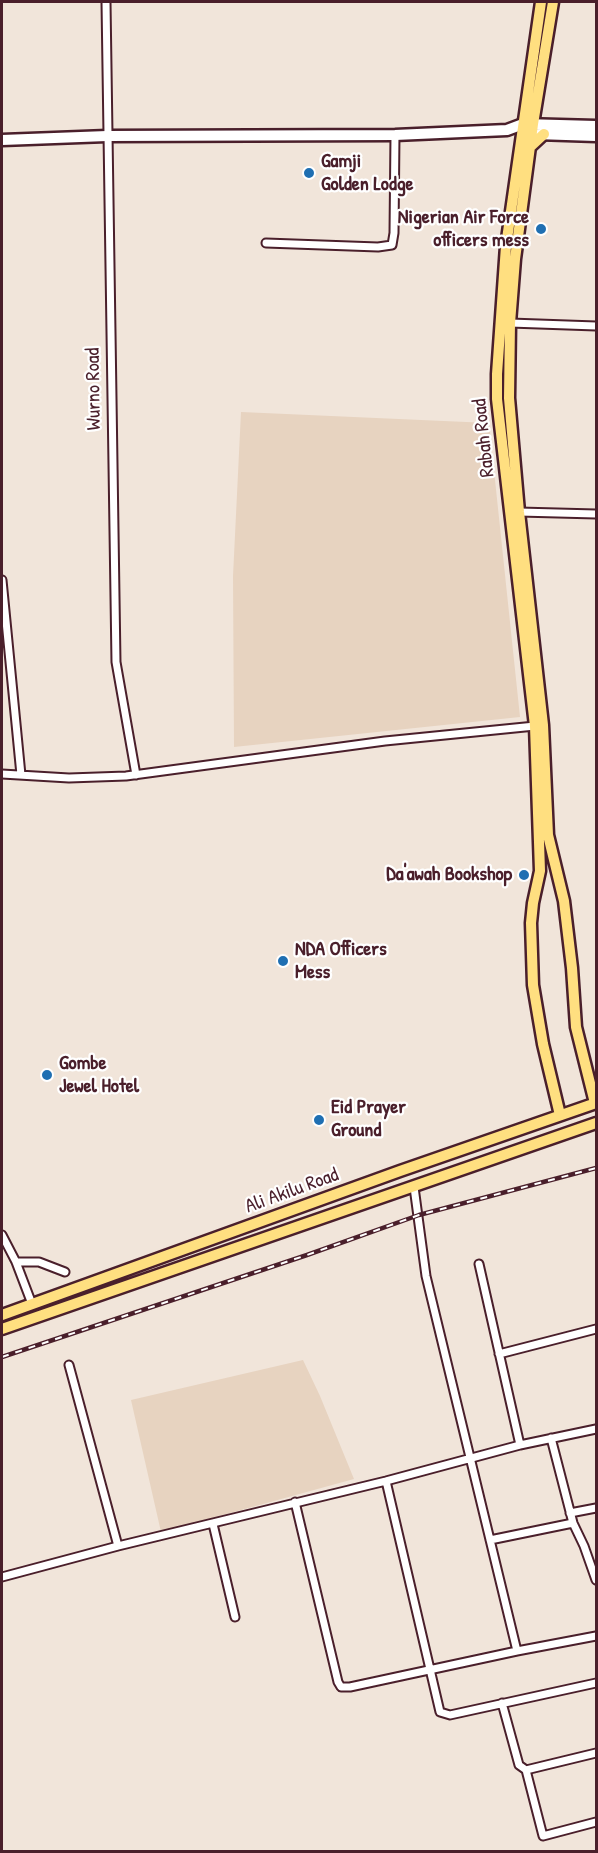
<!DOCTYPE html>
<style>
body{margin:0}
#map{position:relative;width:598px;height:1853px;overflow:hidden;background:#f1e5da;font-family:"Patrick Hand",sans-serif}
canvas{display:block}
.frame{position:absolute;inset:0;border:3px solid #4a1f2b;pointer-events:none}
</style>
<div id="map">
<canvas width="598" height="1853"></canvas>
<div class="frame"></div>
</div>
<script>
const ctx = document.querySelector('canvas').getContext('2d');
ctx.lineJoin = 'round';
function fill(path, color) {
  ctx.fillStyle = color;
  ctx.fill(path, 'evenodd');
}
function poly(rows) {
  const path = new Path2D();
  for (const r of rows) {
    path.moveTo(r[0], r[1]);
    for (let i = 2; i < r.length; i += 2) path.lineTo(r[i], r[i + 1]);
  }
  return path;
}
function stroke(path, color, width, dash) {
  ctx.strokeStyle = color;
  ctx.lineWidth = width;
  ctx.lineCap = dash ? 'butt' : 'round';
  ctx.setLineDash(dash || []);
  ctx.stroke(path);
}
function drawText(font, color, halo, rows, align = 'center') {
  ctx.font = font + ' "Patrick Hand",sans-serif';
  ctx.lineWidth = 4.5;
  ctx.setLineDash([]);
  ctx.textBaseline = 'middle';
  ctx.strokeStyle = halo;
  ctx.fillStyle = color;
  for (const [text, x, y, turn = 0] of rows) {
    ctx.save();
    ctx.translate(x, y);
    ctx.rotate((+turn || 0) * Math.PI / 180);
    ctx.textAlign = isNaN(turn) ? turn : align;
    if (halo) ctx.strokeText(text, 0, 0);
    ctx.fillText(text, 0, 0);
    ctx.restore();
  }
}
const built = poly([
 [241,412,489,423,520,717,234,747,233,576],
 [303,1360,320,1396,354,1479,161,1532,131,1400]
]);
const street = poly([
 [106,2,116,662,136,775],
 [266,243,378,247,392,245,394,233,395,135],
 [510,323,596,326],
 [519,512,596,514],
 [2,580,21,775],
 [2,774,69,778,126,776,385,741,535,726],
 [414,1187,426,1276,517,1651],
 [2,1235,16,1262,32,1304],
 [16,1262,39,1262,65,1272],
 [479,1264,520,1445],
 [499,1354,596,1329],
 [69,1365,118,1546],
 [551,1438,573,1523,584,1546,596,1580],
 [386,1481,440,1712,450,1715,596,1683],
 [295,1502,338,1682,341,1687,350,1687,517,1651,596,1636],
 [570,1513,596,1508],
 [213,1524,235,1617],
 [490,1540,573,1523],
 [2,1577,118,1546,386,1481,520,1445,596,1429],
 [502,1703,519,1765,526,1770,543,1836,596,1822],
 [526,1770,596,1753]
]);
const secondary = poly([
 [536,134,596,136],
 [2,140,107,136,395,135,507,130,523,124,596,126]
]);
const primary = poly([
 [541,2,506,246,497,374,497,399,535,726,540,871,533,903,531,923,533,985,543,1044,560,1115],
 [553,2,533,124,515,259,510,323,509,398,519,512,543,725,548,835,564,901,572,968,576,1027,595,1103],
 [530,147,544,134],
 [2,1315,400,1171,596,1103],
 [2,1329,596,1123]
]);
const rail = poly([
 [2,1357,307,1255,419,1215,596,1168]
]);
const markers = [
 [309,173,6,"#1f6fb2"],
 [541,229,6,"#1f6fb2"],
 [524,875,6,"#1f6fb2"],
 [283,961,6,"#1f6fb2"],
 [47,1075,6,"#1f6fb2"],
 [319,1120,6,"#1f6fb2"]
];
const poiNames = [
 ["Gamji",321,162],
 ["Golden Lodge",321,185],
 ["Nigerian Air Force",529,218,"right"],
 ["officers mess",529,241,"right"],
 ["Da'awah Bookshop",512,875,"right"],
 ["NDA Officers",295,950],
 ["Mess",295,973],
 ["Gombe",59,1064],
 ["Jewel Hotel",59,1087],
 ["Eid Prayer",331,1108],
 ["Ground",331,1131]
];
const streetNames = [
 ["Wurno Road",94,389,-91],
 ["Rabah Road",484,438,-96],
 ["Ali Akilu Road",292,1191,-20]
];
fill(built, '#e7d3c0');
stroke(street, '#4a1f2b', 11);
stroke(secondary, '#4a1f2b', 15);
stroke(primary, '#4a1f2b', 15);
stroke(street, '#fff', 7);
stroke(secondary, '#fff', 10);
stroke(primary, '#ffdf80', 10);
stroke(rail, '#4a1f2b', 4.5);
stroke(rail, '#fff', 2, [7]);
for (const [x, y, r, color] of markers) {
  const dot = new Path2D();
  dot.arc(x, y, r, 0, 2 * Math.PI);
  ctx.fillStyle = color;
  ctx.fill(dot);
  stroke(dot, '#fff', 2);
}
drawText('bold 20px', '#4a1f2b', '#fff', poiNames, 'left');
drawText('20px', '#4a1f2b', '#fff', streetNames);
</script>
